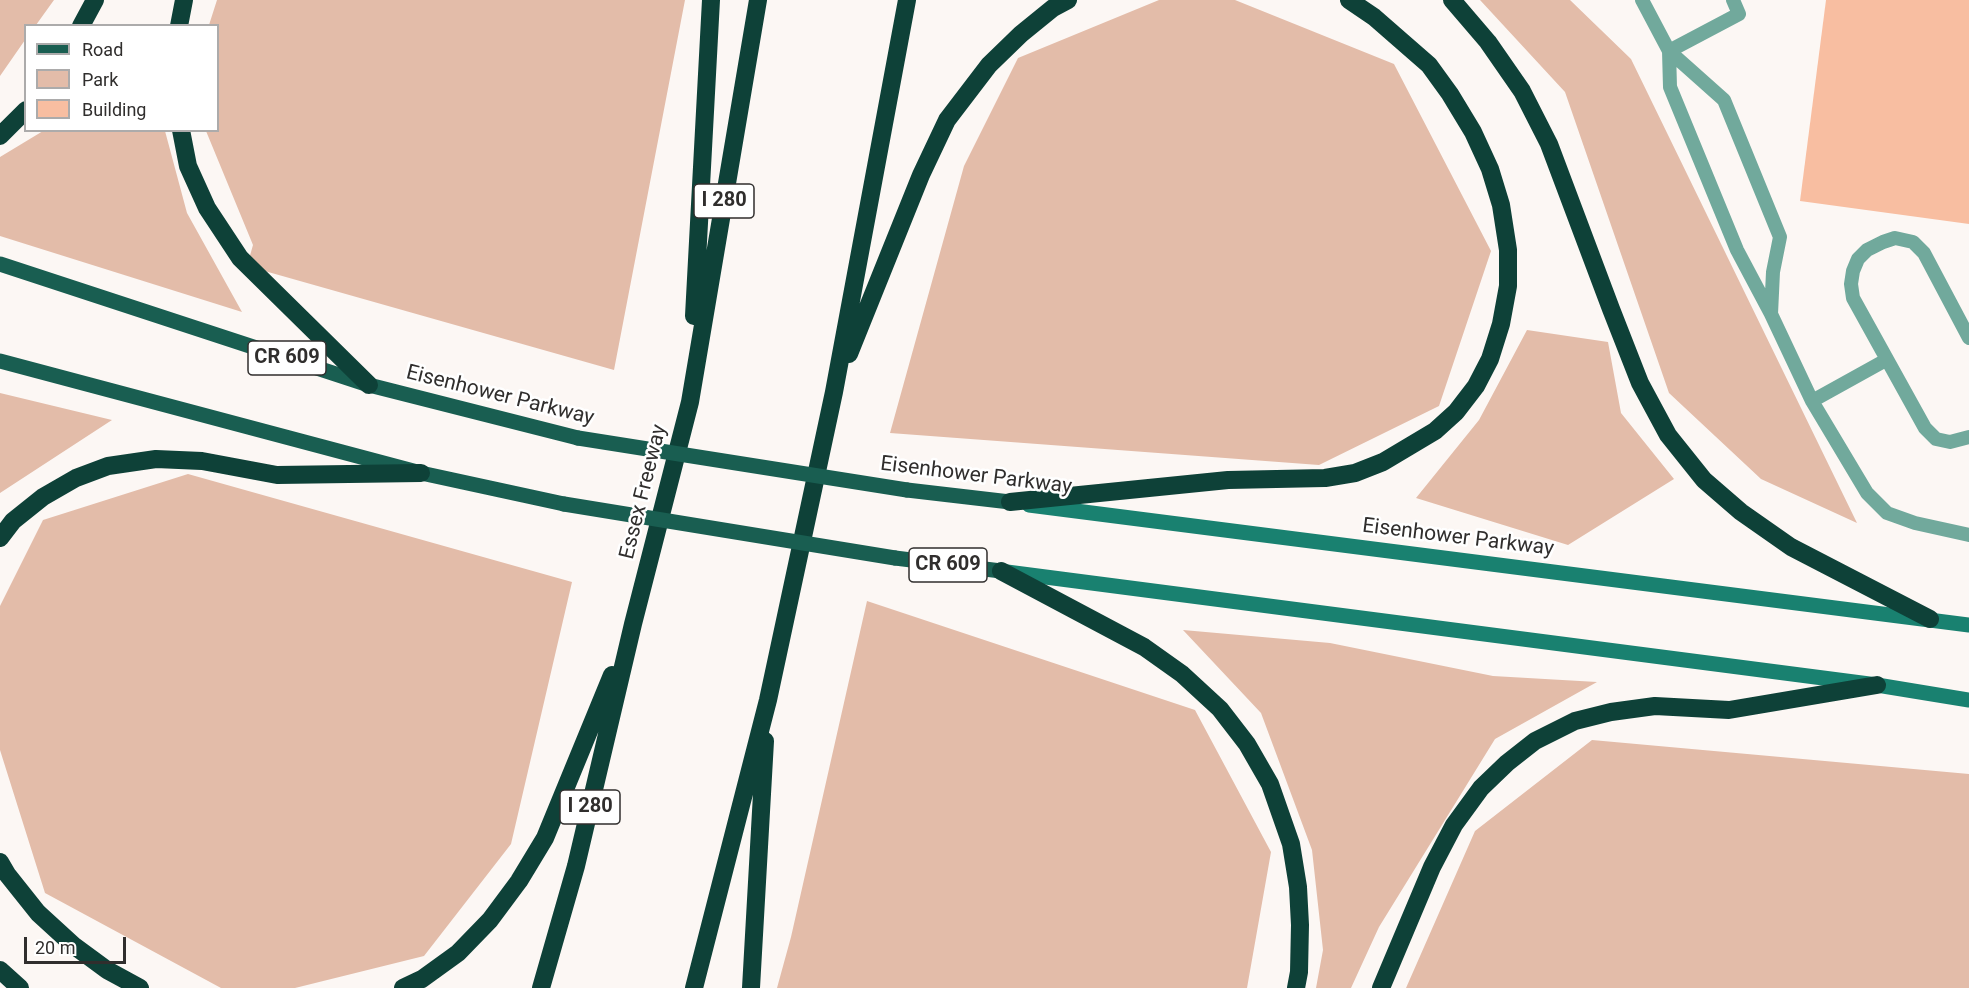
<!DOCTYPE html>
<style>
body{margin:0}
#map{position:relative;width:1969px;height:988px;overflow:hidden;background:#fcf7f4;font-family:Roboto,sans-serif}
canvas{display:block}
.legend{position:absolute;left:24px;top:24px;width:195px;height:108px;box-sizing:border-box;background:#fff;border:2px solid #acabab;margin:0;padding:8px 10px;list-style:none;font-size:18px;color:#302e2d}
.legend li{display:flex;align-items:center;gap:12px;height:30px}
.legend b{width:30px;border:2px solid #acabab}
.scale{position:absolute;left:24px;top:937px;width:102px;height:27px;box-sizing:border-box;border:3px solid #302e2d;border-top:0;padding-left:8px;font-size:18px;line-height:21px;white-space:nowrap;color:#302e2d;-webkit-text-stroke:4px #fff;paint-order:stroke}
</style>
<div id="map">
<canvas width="1969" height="988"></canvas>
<ul class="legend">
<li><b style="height:8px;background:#195e51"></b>Road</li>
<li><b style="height:16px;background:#e3bca9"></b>Park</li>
<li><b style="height:16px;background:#f8bea1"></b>Building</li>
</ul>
<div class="scale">20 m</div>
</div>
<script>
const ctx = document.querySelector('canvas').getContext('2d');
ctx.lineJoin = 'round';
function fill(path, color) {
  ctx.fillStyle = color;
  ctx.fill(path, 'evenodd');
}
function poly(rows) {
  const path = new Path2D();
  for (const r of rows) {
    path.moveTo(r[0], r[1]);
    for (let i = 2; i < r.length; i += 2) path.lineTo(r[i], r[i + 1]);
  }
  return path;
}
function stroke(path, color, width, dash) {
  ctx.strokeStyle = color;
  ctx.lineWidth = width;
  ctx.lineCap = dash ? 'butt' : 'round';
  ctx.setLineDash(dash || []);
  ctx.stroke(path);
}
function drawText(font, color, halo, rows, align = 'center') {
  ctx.font = font + ' Roboto,sans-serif';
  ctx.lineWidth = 5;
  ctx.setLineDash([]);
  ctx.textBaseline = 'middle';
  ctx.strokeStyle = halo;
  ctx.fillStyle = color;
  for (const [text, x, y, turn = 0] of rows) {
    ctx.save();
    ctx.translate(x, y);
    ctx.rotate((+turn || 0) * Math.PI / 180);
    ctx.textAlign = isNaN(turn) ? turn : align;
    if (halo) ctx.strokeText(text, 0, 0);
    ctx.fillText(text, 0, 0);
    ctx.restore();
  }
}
const green = poly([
 [0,0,54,0,36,25,26,26,25,40,0,76],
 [217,0,685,0,614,370,247,266,253,245,206,131,218,130,218,26,209,25],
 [1159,0,1235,0,1394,64,1491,251,1439,406,1319,465,890,433,964,166,1018,58],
 [1480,0,1570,0,1631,59,1857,523,1761,479,1669,393,1565,92],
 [43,131,165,131,187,213,242,312,0,236,0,157],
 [1527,330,1608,342,1621,413,1674,479,1568,545,1416,498,1479,420],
 [0,393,112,420,0,493],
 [188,474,572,582,511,844,424,956,295,988,221,988,45,893,0,750,0,606,43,520],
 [867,601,1195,710,1271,852,1247,988,777,988,791,937],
 [1183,630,1330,643,1493,676,1597,682,1495,739,1379,927,1351,988,1316,988,1323,950,1312,850,1261,713],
 [1592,740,1969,774,1969,988,1406,988,1475,831]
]);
const building = poly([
 [1826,0,1969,0,1969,224,1800,201]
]);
const lane = poly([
 [1642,0,1669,51,1739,14,1733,0],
 [1771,314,1773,272,1780,237,1724,100,1669,51,1670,87,1737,250,1771,314,1812,401,1867,493,1887,513,1915,523,1969,535],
 [1969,338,1924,253,1913,242,1895,238,1883,242,1867,250,1858,259,1853,271,1851,284,1853,298,1925,428,1936,439,1950,442,1969,437],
 [1812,401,1886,360]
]);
const secondary = poly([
 [1029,505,1969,625],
 [1007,572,1877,685,1969,700]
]);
const primary = poly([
 [0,264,369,385,578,438],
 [0,361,421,473,564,504],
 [907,490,1010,502],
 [895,558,1001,571]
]);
const highway = poly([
 [1452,0,1488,42,1522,91,1549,144,1611,309,1640,383,1668,435,1704,480,1741,512,1791,547,1930,619],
 [81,26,95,0],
 [179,26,184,0],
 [181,130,188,166,207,208,240,258,369,385],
 [0,136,26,110],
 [694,316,711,0],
 [849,354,921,175,947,120,989,65,1021,34,1053,8,1068,0],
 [1010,502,1228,480,1325,478,1355,473,1383,462,1435,431,1456,412,1476,386,1490,359,1501,324,1508,286,1508,250,1501,205,1490,169,1473,132,1450,94,1429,65,1374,17,1349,0],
 [0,538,13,521,43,497,76,478,108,466,156,459,202,461,277,475,421,473],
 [1001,571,1144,647,1182,674,1220,709,1247,744,1270,784,1291,844,1298,887,1300,925,1299,972,1296,988],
 [0,862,7,874,38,913,73,945,107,970,140,988],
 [0,970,20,988],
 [403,988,422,979,458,953,490,920,519,881,545,838,612,675],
 [541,988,576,866,633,624,690,402,758,0],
 [694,988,768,700,834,392,907,0],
 [751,988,765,741],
 [1381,988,1432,867,1454,825,1481,788,1507,763,1535,741,1575,721,1611,712,1655,706,1729,710,1877,685]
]);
const primaryBridge = poly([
 [578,438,907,490],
 [564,504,895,558]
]);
const shields = [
 [724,201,60],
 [287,358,78],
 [948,565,78],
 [590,807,60]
];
const shieldNames = [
 ["I 280",724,201],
 ["CR 609",287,358],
 ["CR 609",948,565],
 ["I 280",590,807]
];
const streetNames = [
 ["Eisenhower Parkway",500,396,14],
 ["Eisenhower Parkway",976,476,7],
 ["Essex Freeway",644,492,-76],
 ["Eisenhower Parkway",1458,538,7]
];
fill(green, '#e3bca9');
fill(building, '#f8bea1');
stroke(lane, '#71a99c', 14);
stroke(secondary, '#198170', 15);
stroke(primary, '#195e51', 15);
stroke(highway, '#0e4138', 18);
stroke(primaryBridge, '#195e51', 15);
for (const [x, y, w] of shields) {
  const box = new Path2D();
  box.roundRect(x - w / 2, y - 17, w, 34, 4.5);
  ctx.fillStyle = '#fff';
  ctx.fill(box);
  stroke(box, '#302e2d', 1.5);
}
drawText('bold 20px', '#302e2d', null, shieldNames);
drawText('21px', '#302e2d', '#fff', streetNames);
</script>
